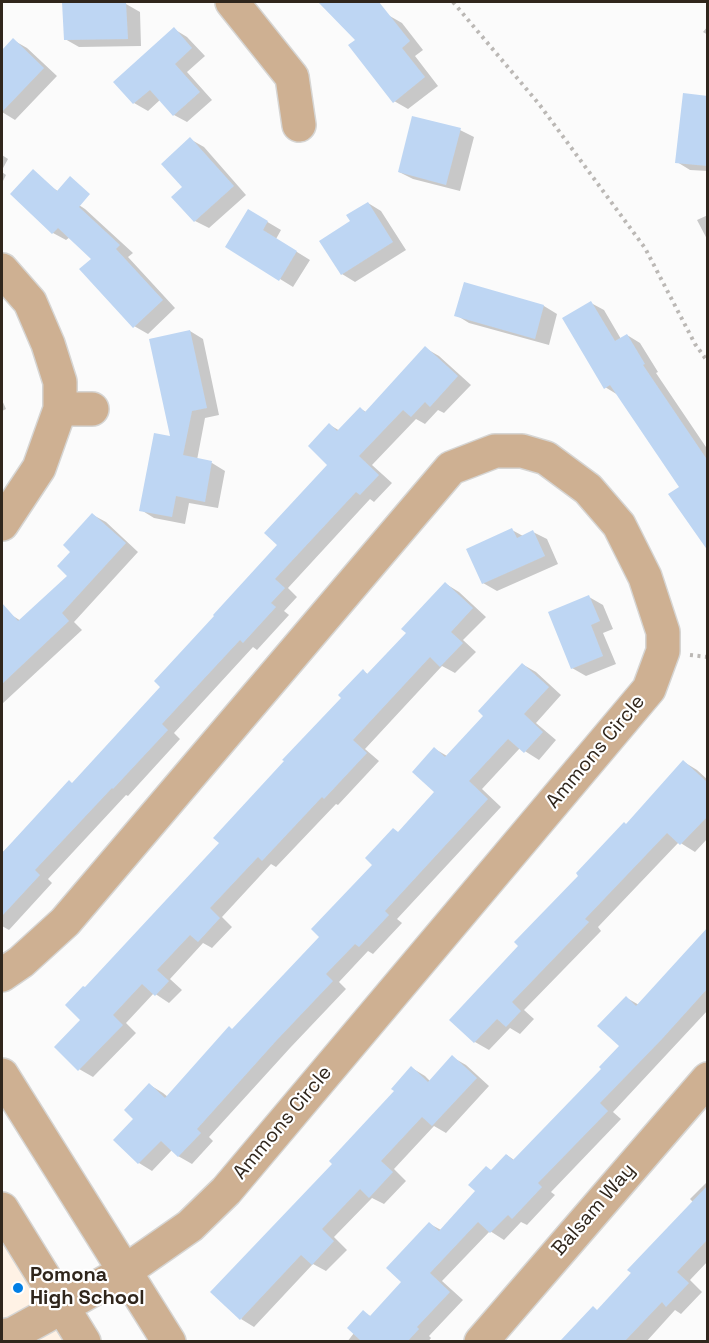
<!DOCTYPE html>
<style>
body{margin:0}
#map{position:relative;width:709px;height:1343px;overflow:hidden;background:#fbfbfb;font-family:"Space Grotesk",sans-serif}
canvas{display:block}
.frame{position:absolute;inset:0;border:3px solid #30261c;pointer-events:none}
</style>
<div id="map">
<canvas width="709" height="1343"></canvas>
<div class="frame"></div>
</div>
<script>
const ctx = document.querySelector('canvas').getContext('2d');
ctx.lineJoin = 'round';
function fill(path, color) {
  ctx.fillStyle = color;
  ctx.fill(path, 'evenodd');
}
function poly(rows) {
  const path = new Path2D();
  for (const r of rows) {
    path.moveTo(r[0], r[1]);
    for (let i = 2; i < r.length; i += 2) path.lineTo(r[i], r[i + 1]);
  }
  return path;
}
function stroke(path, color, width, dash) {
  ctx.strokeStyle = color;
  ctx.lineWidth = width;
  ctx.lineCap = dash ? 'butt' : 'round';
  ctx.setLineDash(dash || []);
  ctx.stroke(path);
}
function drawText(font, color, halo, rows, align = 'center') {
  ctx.font = font + ' "Space Grotesk",sans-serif';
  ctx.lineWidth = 4.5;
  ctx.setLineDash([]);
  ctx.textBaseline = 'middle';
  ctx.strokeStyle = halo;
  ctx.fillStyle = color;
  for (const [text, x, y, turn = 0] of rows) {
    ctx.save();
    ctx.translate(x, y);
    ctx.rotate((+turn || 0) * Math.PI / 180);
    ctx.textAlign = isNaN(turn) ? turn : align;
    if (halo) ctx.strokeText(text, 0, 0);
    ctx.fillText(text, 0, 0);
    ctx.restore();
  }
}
const built = poly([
 [2,1234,67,1341,2,1341]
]);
const shadow = poly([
 [64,2,102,2,102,5,126,4,140,12,141,46,79,47,65,39],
 [320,2,372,2,386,17,388,15,402,23,423,50,415,56,438,86,408,109,394,101,357,40],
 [708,26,708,35,703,32],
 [174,29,187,37,205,56,187,72,212,100,187,122,174,115,161,99,148,111,134,103,115,82],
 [13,40,27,48,57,76,15,120,2,112,2,52],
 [708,97,708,171,690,170,677,162],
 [460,130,474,137,460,191,413,179,399,172],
 [190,139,204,147,246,195,209,228,195,221,184,187],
 [2,155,8,159,2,170],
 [2,172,6,175,2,183],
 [44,182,85,209,133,253,128,257,175,308,148,334,134,326,93,259,70,237,66,240,53,233],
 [368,203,381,211,406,250,355,282,342,274,352,221],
 [249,211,281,230,276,239,310,260,293,287,280,279],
 [708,215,708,241,697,220],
 [465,284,544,306,557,314,549,345,469,323,456,315],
 [591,303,604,310,621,339,627,335,640,343,658,372,656,373,708,450,708,548,681,487,618,395,605,387],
 [190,331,203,339,219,415,205,418,197,460,212,463,225,471,218,508,189,503,185,524,154,518,141,510,172,438],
 [425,348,439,356,471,385,444,413,438,410,425,424,416,419,372,465,392,483,374,502,370,499,288,588,297,597,284,611,289,615,257,650,253,647,174,733,180,739,128,796,126,795,48,879,52,883,9,930,2,926,2,853,73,784,163,687,279,545,330,464,330,425,340,431,361,409,366,412],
 [2,400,6,409,2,411],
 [93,515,106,522,138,552,74,622,82,630,2,704,2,622,10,614,21,621,69,576,72,551],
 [512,530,523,536,533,532,547,539,558,564,497,591,483,583],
 [446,584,459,592,486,617,463,640,476,652,455,673,442,666,365,749,379,761,338,805,336,804,276,867,271,864,222,917,232,927,212,948,203,943,170,979,182,990,169,1003,154,993,126,1023,136,1033,93,1077,79,1069,85,989,221,843,343,698,363,671,369,675,408,633],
 [589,597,603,605,613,629,603,633,616,664,586,676,572,668],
 [522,664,536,672,561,695,536,723,556,740,539,760,520,748,482,789,501,807,397,919,402,923,373,954,368,951,339,982,346,989,290,1048,209,1137,213,1141,192,1164,178,1156,172,1150,152,1171,139,1163,135,1119,150,1085,163,1093,168,1097,233,1030,321,937,399,833,436,792,435,749,447,756,485,716],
 [684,762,697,770,708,780,708,838,695,852,679,842,598,927,601,931,524,1010,534,1019,520,1034,510,1028,489,1050,475,1042,451,1020,520,946,581,876],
 [708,933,708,1010,613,1112,621,1119,551,1192,555,1195,527,1225,521,1222,504,1240,490,1231,442,1281,463,1300,429,1336,431,1338,428,1342,347,1342,354,1333,363,1312,372,1317,403,1282,430,1224,441,1230,478,1191,492,1171,507,1155,514,1160,603,1069,621,1046,627,998,639,1005],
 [452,1057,466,1065,489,1086,446,1133,434,1126,394,1169,406,1181,384,1204,372,1198,334,1237,347,1250,326,1271,313,1264,254,1327,241,1319,335,1164,396,1091,412,1068,425,1076,430,1081],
 [708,1181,708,1261,690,1280,702,1292,681,1314,675,1310,646,1342,563,1342,593,1308,598,1311,693,1202,690,1199]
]);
const building = poly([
 [62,2,89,2,89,3,126,3,128,39,64,40],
 [318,2,379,2,410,41,402,48,425,77,393,103,348,45,355,40],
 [174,27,192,48,175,64,200,92,173,116,150,90,133,104,113,82],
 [13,38,44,68,2,112,2,50],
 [683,93,708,96,708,166,675,163],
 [412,116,461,128,446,185,398,172],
 [190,137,234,186,194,222,171,197,182,187,161,164],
 [33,169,57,191,70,176,90,194,79,207,120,245,116,249,163,300,133,328,79,269,91,259,58,228,52,234,10,194],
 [368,202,393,242,341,275,319,241,350,221,346,215],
 [248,209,268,221,263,230,297,251,279,281,225,247],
 [464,282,544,305,535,339,454,316],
 [591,301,615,341,627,334,645,364,643,365,708,461,708,551,668,494,679,487,610,385,604,389,562,318],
 [190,330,207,408,192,411,183,455,212,461,205,502,176,496,172,517,139,511,154,433,170,436,149,339],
 [425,346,458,376,430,407,425,402,411,417,403,410,359,456,379,475,360,495,356,492,275,579,285,588,271,603,276,607,243,643,240,640,162,724,168,730,113,789,112,788,35,870,40,875,2,916,2,853,69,780,72,783,160,687,154,681,214,616,213,615,277,545,264,533,327,465,308,446,329,423,337,431,360,407,365,412],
 [92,513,126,543,62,613,69,621,2,684,2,603,18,621,67,576,57,566,70,552,63,545],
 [512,528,517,538,533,530,545,556,482,584,466,549],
 [445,582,473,608,451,632,463,643,440,667,430,657,353,740,367,753,324,799,322,797,262,861,258,857,210,908,220,918,198,942,190,935,157,970,169,981,155,996,142,984,113,1015,123,1025,78,1071,54,1047,80,1020,65,1005,83,986,85,987,219,843,213,838,284,761,282,760,341,698,338,695,363,669,367,674,406,633,401,629],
 [589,595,600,621,591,625,603,656,571,669,548,612],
 [522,663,549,687,524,714,543,732,524,753,508,739,469,781,488,799,385,911,389,915,359,947,355,944,326,974,333,981,276,1041,197,1129,201,1133,178,1157,161,1141,138,1164,113,1140,133,1119,124,1110,149,1083,165,1098,229,1026,232,1029,319,937,311,929,372,865,365,858,393,828,398,832,434,792,412,772,434,747,445,757,483,716,478,711],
 [683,760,708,783,708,816,680,845,667,833,585,919,589,922,512,1002,521,1011,506,1027,497,1019,474,1043,449,1020,518,946,514,942,578,876,576,873,624,822,626,824],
 [708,927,708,988,662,1039,600,1103,608,1111,538,1183,542,1187,512,1219,508,1215,490,1233,478,1222,430,1273,450,1292,417,1327,419,1329,408,1341,361,1341,347,1328,363,1310,370,1316,401,1282,386,1268,429,1222,439,1231,475,1191,468,1185,486,1166,491,1170,506,1154,513,1160,601,1069,599,1067,619,1046,597,1026,626,996,636,1006],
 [452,1055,477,1078,432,1126,422,1117,381,1161,393,1172,369,1198,360,1189,322,1229,334,1241,312,1265,301,1255,240,1320,210,1292,332,1164,329,1161,394,1091,391,1089,411,1066,428,1082],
 [708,1185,708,1239,677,1272,689,1283,666,1307,662,1302,625,1341,560,1341,593,1306,597,1310,631,1273,627,1270]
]);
const path = poly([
 [453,2,539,104,645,248,695,344,708,362],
 [690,655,708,657]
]);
const minor = poly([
 [232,2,292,77,299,125],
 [2,270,30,302,48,344,60,382,60,409,39,468,2,524],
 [60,409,92,409],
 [2,975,21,962,65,922,451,468,495,451,522,451,546,458,588,489,619,525,645,577,663,632,663,651,649,689,226,1191,190,1226,124,1272,44,1317,13,1334,2,1336],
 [2,1075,169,1342],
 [2,1209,84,1342],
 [481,1342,708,1079]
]);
const markers = [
 [18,1288,6,"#027fe5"]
];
const streetNames = [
 ["Ammons Circle",596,752,-50],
 ["Ammons Circle",283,1123,-50],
 ["Balsam Way",594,1210,-49]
];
const poiNames = [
 ["Pomona",30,1276],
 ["High School",30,1299]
];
fill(built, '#fff2e5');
fill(shadow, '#0003');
fill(building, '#bed6f3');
stroke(minor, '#d6d5d3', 36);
stroke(path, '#bbb8b5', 4, [3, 4.5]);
stroke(minor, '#ceb092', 33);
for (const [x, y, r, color] of markers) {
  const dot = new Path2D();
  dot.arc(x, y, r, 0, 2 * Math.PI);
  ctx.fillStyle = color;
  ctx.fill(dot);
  stroke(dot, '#fff', 2);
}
drawText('20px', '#30261c', '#fff', streetNames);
drawText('bold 20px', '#30261c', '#fff', poiNames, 'left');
</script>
